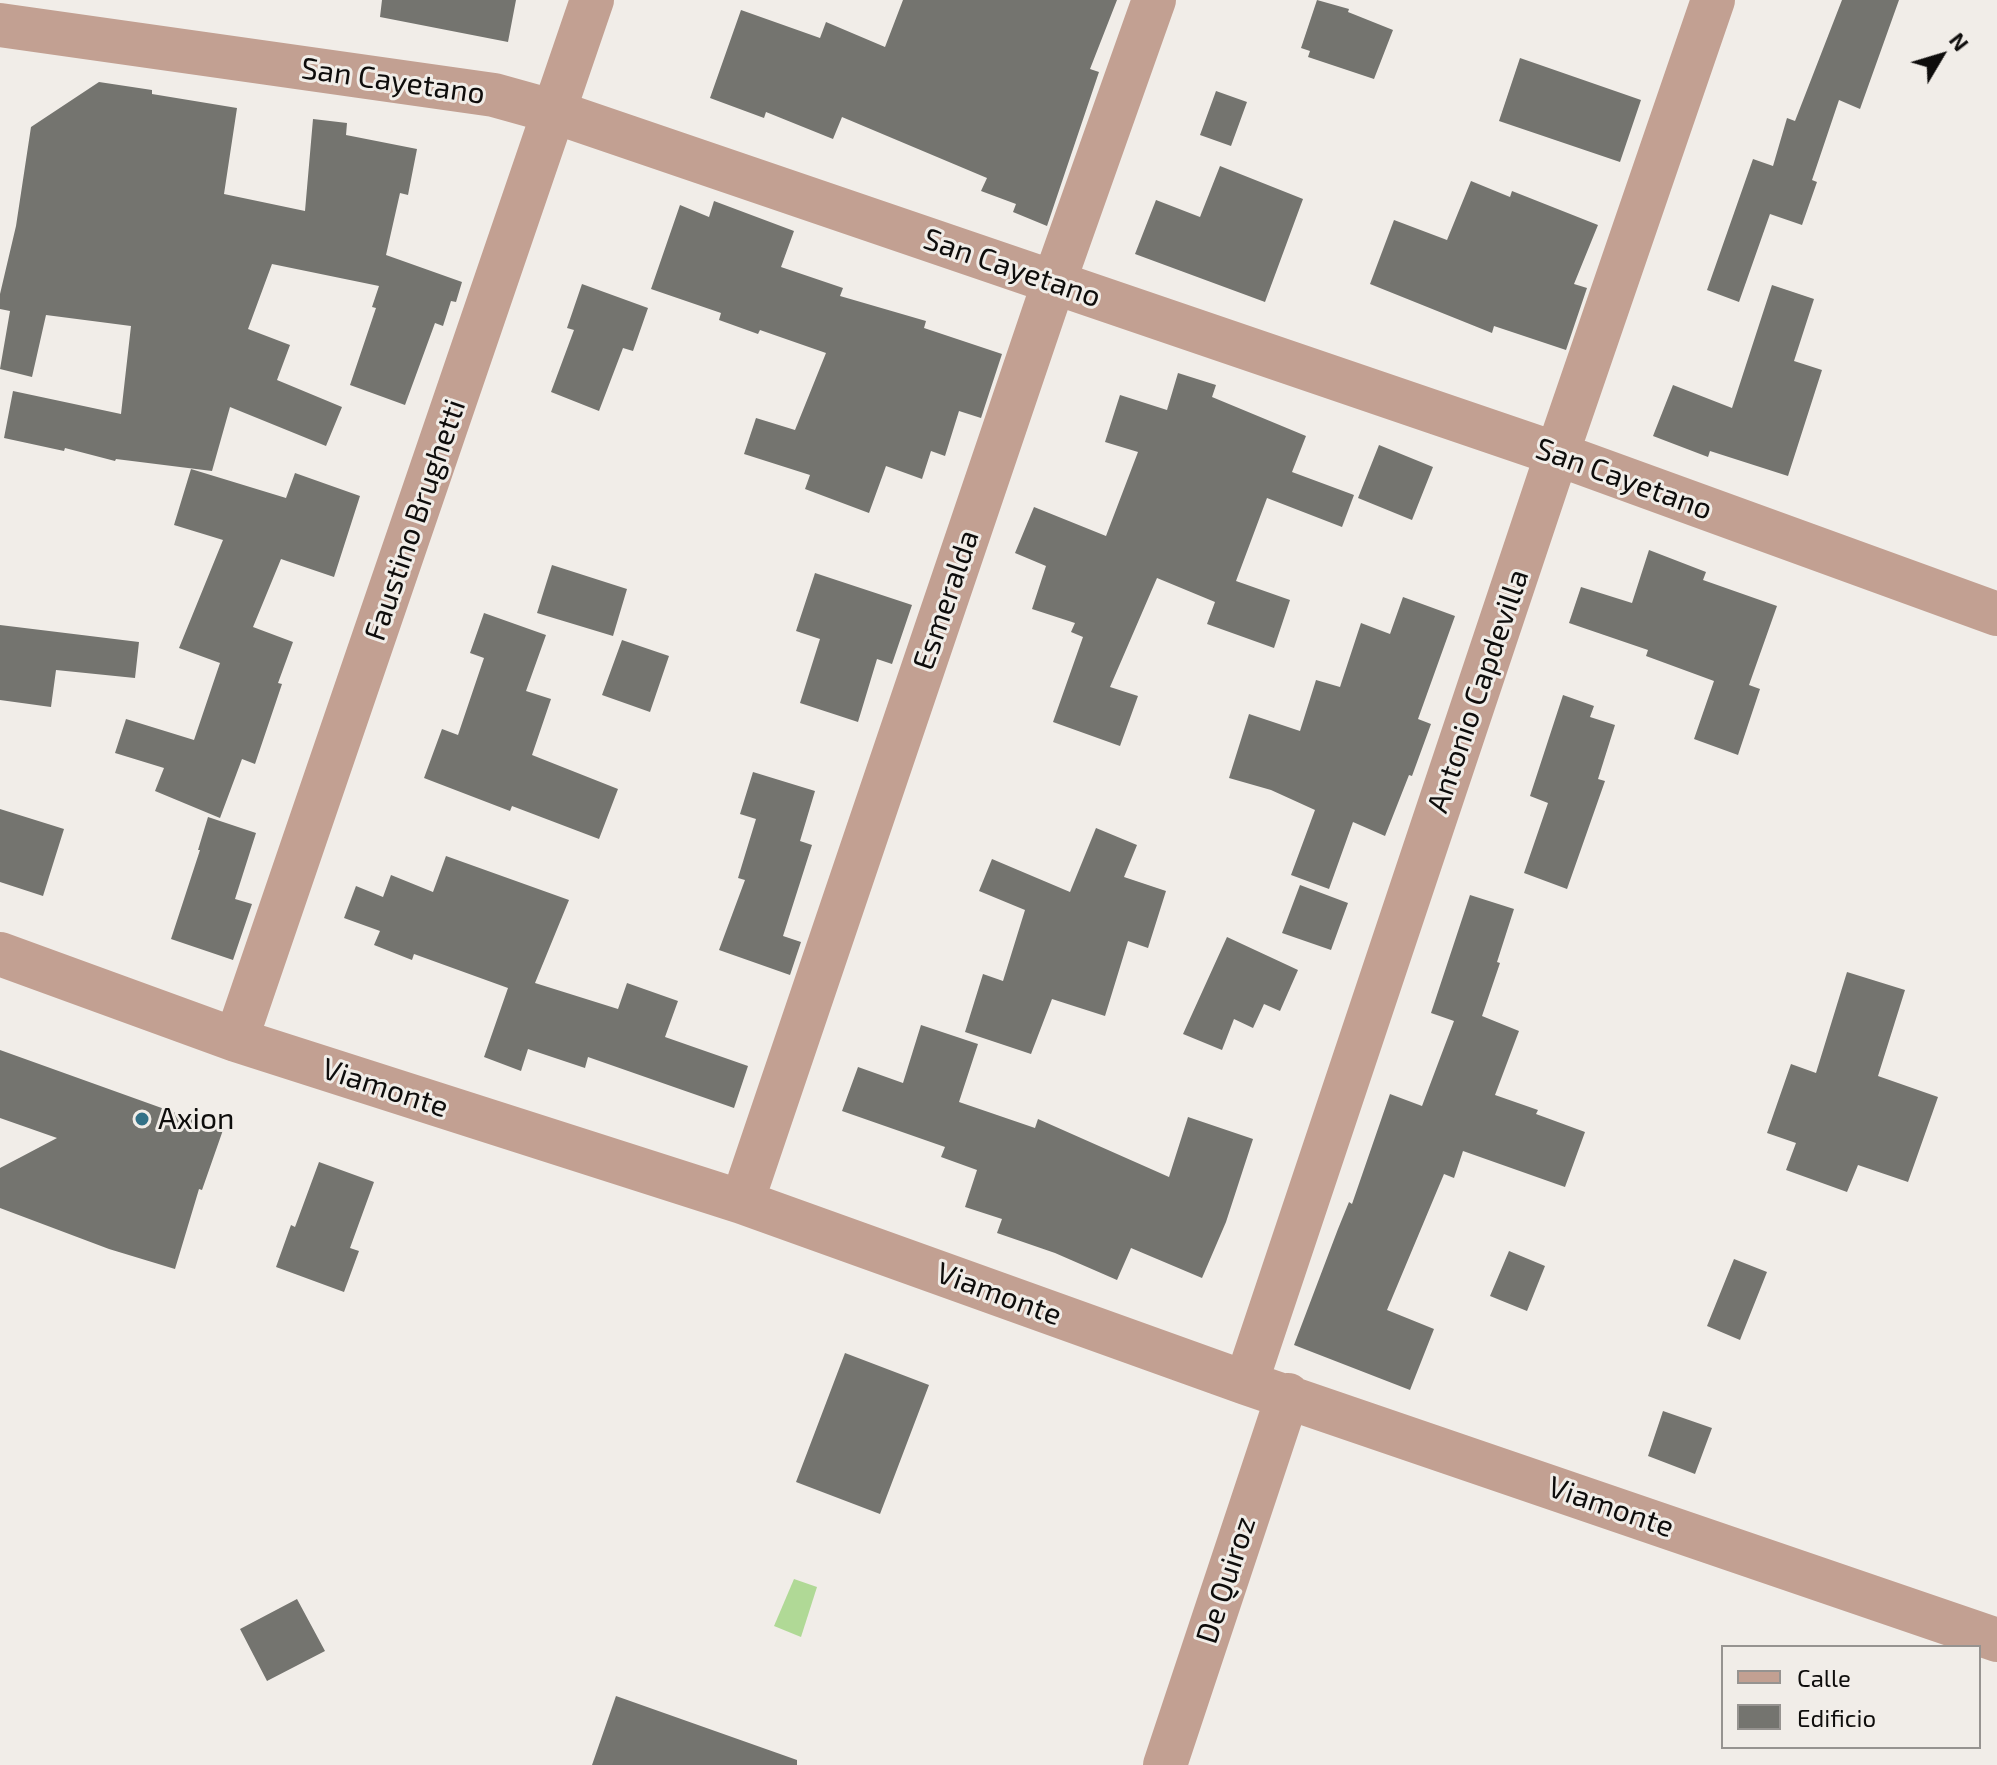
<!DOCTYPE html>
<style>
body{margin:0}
#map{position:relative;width:1997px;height:1765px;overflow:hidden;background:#f1ede8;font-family:"Exo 2",sans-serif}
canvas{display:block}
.legend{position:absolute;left:1721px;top:1645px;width:260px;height:104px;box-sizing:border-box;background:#f1ede8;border:2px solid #969390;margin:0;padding:10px 14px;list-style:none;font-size:24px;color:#0e0d0c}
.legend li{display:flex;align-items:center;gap:16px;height:40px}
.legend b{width:40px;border:2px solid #969390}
.north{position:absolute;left:1901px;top:16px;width:80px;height:80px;-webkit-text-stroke:6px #f1ede8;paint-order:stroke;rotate:52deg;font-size:22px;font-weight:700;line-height:32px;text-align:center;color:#0e0d0c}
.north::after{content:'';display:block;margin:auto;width:28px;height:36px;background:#0e0d0c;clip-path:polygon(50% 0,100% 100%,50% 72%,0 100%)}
</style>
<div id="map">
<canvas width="1997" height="1765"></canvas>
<ul class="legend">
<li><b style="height:10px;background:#c2a092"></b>Calle</li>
<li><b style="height:22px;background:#74746f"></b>Edificio</li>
</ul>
<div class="north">N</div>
</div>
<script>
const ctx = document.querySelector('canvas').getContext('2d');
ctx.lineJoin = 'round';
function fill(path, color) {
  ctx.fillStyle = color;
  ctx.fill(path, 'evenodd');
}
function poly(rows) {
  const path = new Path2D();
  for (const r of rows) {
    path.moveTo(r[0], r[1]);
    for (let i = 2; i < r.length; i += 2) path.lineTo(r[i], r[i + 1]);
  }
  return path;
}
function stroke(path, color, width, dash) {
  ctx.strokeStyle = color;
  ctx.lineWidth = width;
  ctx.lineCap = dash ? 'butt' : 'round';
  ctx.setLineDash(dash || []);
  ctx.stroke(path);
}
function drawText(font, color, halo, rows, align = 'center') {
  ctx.font = font + ' "Exo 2",sans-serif';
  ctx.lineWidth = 6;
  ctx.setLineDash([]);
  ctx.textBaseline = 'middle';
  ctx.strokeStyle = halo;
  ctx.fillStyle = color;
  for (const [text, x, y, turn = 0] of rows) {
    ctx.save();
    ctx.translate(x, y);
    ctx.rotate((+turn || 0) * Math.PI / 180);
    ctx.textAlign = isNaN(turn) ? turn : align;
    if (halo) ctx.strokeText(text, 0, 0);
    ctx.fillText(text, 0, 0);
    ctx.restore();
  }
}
const water = poly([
 [794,1579,817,1587,801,1637,774,1626]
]);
const building = poly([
 [382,0,516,0,508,42,380,17],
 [903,0,1117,0,1090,69,1099,72,1047,226,1013,212,1016,204,981,191,987,178,842,117,833,139,766,112,764,118,710,98,741,10,820,38,826,22,885,47],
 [1317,0,1349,9,1348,12,1393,30,1374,79,1308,57,1310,51,1301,48],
 [1842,0,1899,0,1860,109,1839,100,1812,180,1817,182,1802,225,1770,214,1739,302,1707,290,1753,159,1773,166,1787,118,1795,121],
 [1520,58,1641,100,1620,162,1499,121],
 [99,82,152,90,152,94,237,108,224,194,305,211,313,119,347,123,346,135,417,149,408,195,400,193,386,255,462,282,456,302,451,301,443,326,435,323,405,405,350,385,376,308,372,307,379,286,272,264,248,329,290,345,277,380,342,407,326,446,230,407,212,471,116,459,115,461,65,448,64,451,4,438,13,391,121,414,131,326,46,315,32,377,0,369,10,311,0,309,0,294,16,226,31,127],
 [1216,91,1247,102,1231,146,1200,135],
 [1220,166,1303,199,1265,302,1135,254,1156,200,1200,217],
 [1471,181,1510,197,1512,191,1598,225,1574,284,1587,288,1566,350,1494,326,1492,333,1370,284,1394,220,1447,240],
 [714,201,794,231,781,267,843,288,840,296,926,321,924,328,1002,354,981,418,959,411,945,456,931,451,922,479,886,466,869,513,805,489,810,475,744,454,756,418,795,430,826,353,760,330,758,334,719,320,721,313,651,289,680,205,709,217],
 [582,284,648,308,633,351,623,348,599,411,551,392,574,330,567,328],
 [1772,285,1814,299,1794,361,1822,370,1788,476,1710,451,1708,457,1653,436,1673,385,1732,408],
 [1178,373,1216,385,1212,397,1306,436,1292,472,1354,495,1342,527,1267,498,1236,581,1290,600,1274,648,1207,624,1215,602,1157,578,1110,687,1138,696,1120,746,1053,722,1083,637,1071,632,1075,623,1032,609,1046,566,1015,553,1034,507,1106,536,1138,452,1105,442,1120,395,1167,410],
 [1379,445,1433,467,1412,520,1358,498],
 [191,469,286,498,295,473,360,496,334,577,281,559,253,627,293,642,278,683,282,684,255,764,242,759,220,818,155,791,164,768,115,753,126,719,194,740,220,663,179,648,223,540,174,525],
 [1649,550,1706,572,1703,580,1777,606,1749,685,1760,689,1738,755,1694,739,1714,681,1646,656,1648,650,1569,623,1581,587,1632,603],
 [552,565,627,589,613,636,537,613],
 [815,573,912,605,892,664,877,659,858,722,800,703,820,639,796,631],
 [1403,597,1455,616,1418,719,1431,724,1412,776,1409,775,1385,836,1353,822,1329,889,1291,875,1315,810,1271,790,1229,778,1249,714,1300,731,1316,680,1340,687,1361,623,1390,634],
 [484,613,546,635,526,691,551,699,532,755,618,789,599,839,512,806,510,811,424,778,442,729,458,735,484,658,470,653],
 [0,625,139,642,135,678,56,670,51,707,0,700],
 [622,640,669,656,650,712,602,695],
 [1563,695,1594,706,1590,717,1615,725,1598,779,1605,781,1567,889,1524,873,1548,803,1530,796],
 [753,772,815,791,800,841,812,845,783,936,801,942,790,975,719,950,745,880,738,878,756,819,740,814],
 [0,809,64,829,43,896,0,882],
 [208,817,256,833,235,899,252,904,233,960,171,939,200,850,198,850],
 [1096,828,1137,845,1124,877,1166,891,1148,948,1128,941,1105,1016,1052,999,1031,1054,965,1032,983,974,1003,981,1025,910,979,891,992,859,1070,892],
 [446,856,569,900,535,983,618,1009,627,983,678,1001,665,1037,748,1066,734,1108,588,1057,585,1068,528,1049,521,1071,484,1057,508,988,414,954,412,960,374,945,380,931,344,918,356,886,383,897,391,875,433,892],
 [1300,885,1348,903,1331,950,1282,933],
 [1470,895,1514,909,1497,962,1500,963,1482,1016,1519,1031,1495,1095,1538,1110,1536,1114,1585,1132,1565,1187,1463,1151,1454,1178,1444,1174,1387,1310,1434,1329,1410,1390,1294,1345,1338,1229,1349,1202,1352,1204,1390,1094,1422,1106,1454,1021,1431,1013],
 [1227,937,1298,970,1280,1011,1264,1004,1253,1028,1234,1019,1222,1050,1183,1034],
 [1847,972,1905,990,1878,1076,1938,1097,1908,1182,1858,1165,1847,1192,1786,1170,1796,1143,1767,1133,1791,1064,1816,1073],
 [921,1025,978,1044,959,1102,1035,1128,1038,1119,1169,1177,1188,1117,1253,1139,1226,1222,1202,1278,1131,1248,1117,1280,1055,1253,997,1233,1002,1219,965,1207,977,1170,941,1157,945,1147,842,1111,858,1067,903,1083],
 [0,1050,223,1130,202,1190,199,1189,175,1269,109,1249,0,1208,0,1168,57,1138,0,1118],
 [319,1162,374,1182,350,1248,359,1251,344,1292,276,1267,291,1225,295,1227],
 [1509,1251,1545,1266,1527,1311,1490,1296],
 [1734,1259,1767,1272,1740,1340,1707,1326],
 [845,1353,929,1385,880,1514,796,1482],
 [1663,1411,1712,1428,1695,1474,1648,1456],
 [297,1599,325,1651,267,1681,240,1629],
 [616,1696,797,1760,797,1765,592,1765]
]);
const minor = poly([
 [0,25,494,95,555,112,1557,454,1997,614],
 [0,954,236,1040,742,1202,1246,1383,1997,1640],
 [236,1040,592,0],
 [742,1202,1054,282,1154,0],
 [1246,1383,1557,454,1713,0],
 [1165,1765,1288,1395]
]);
const markers = [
 [142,1119,8,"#337187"]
];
const streetNames = [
 ["San Cayetano",393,81,8],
 ["San Cayetano",1012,268,19],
 ["San Cayetano",1624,479,20],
 ["Faustino Brughetti",415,520,-71],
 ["Esmeralda",946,600,-71],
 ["Antonio Capdevilla",1478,691,-71],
 ["Viamonte",385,1088,18],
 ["Viamonte",999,1294,20],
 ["Viamonte",1611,1507,19],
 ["De Quiroz",1226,1580,-72]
];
const poiNames = [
 ["Axion",158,1119]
];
fill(water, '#b0d996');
fill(building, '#74746f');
stroke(minor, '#c2a092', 44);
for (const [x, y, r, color] of markers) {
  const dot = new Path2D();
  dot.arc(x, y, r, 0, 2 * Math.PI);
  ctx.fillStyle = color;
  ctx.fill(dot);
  stroke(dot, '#f1ede8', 3);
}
drawText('30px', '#0e0d0c', '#f1ede8', streetNames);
drawText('30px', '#0e0d0c', '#f1ede8', poiNames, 'left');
</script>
